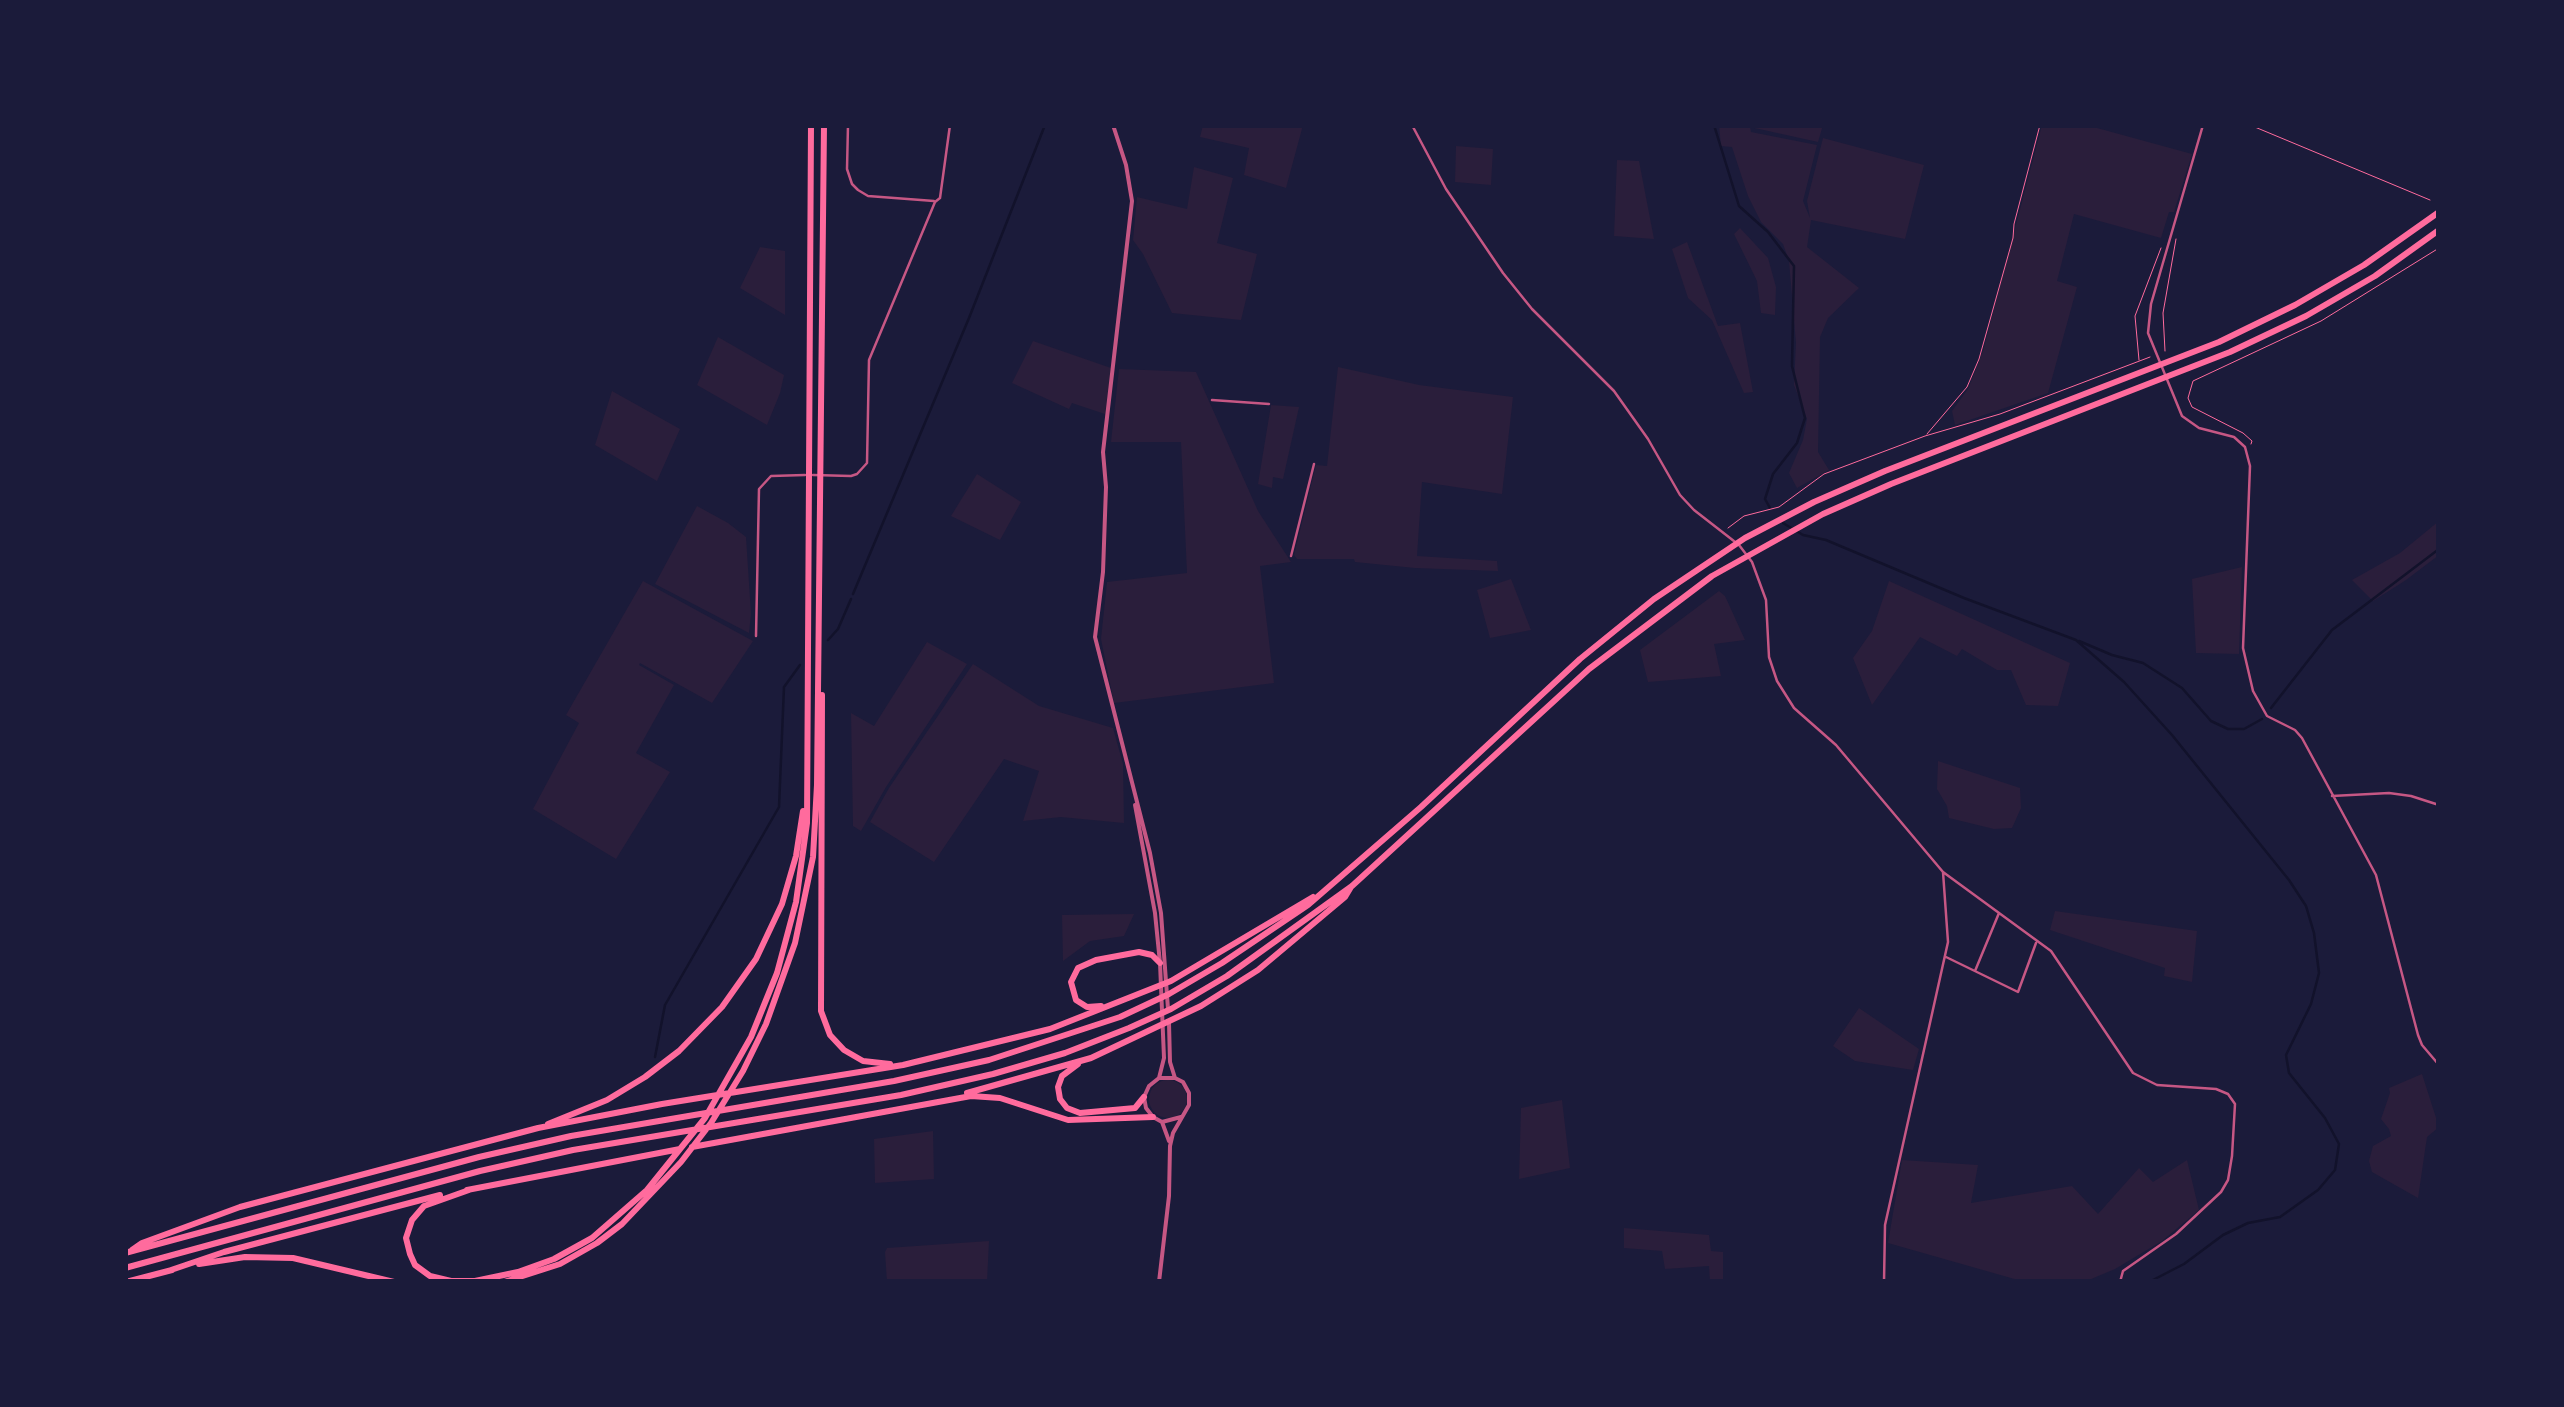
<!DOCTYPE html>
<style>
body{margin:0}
#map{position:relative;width:2564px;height:1407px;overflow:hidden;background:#1b1b3a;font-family:Arial,sans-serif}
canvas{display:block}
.frame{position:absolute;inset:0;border:128px solid #1b1b3a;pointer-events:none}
</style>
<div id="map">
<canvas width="2564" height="1407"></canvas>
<div class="frame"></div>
</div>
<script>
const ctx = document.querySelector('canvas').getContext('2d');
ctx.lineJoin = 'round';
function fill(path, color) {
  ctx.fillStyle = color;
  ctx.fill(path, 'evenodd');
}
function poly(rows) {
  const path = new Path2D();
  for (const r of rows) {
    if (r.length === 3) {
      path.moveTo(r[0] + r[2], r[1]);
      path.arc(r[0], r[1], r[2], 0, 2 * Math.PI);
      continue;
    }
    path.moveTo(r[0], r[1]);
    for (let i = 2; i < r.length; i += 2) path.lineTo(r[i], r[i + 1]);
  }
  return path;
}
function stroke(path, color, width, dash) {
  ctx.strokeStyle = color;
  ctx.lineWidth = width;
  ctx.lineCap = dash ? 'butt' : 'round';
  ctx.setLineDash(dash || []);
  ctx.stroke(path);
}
const green = poly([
 [1203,125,1303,125,1286,188,1244,175,1249,148,1200,137],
 [1719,125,1823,125,1818,142,1750,127,1751,132,1817,145,1803,201,1810,218,1807,201,1823,138,1924,165,1905,239,1811,220,1807,247,1859,288,1828,318,1820,337,1818,452,1829,470,1797,488,1789,473,1803,440,1807,419,1794,385,1796,343,1789,261,1783,244,1761,222,1748,196,1732,147,1721,146],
 [2042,125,2086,125,2192,154,2174,212,2169,212,2161,238,2074,214,2057,281,2077,287,2048,393,1955,425,1952,411,1968,389,1983,351],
 [1456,146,1493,149,1491,185,1455,182],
 [1617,160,1639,161,1654,239,1614,236],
 [1194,167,1233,178,1217,243,1257,254,1241,320,1172,313,1143,254,1133,240,1137,197,1187,209],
 [1740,228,1768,258,1776,287,1775,315,1761,313,1757,281,1734,234],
 [1687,242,1718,326,1740,323,1753,392,1744,393,1712,320,1688,298,1672,249],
 [760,247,785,251,785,315,740,288],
 [718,337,784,375,780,393,767,425,697,385],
 [1033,341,1111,368,1105,414,1072,403,1069,409,1012,383],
 [1338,367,1419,385,1513,397,1502,494,1422,482,1417,556,1497,561,1498,571,1415,568,1355,562,1354,559,1297,559,1294,555,1316,465,1327,466],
 [1119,369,1196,372,1258,511,1291,562,1260,566,1274,683,1114,703,1101,639,1107,582,1187,573,1181,442,1111,442],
 [612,391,680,429,657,481,595,445],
 [1271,405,1299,407,1283,479,1273,477,1272,488,1258,484],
 [977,474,1021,502,1000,540,951,516],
 [697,506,728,523,746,537,751,614,749,633,655,584],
 [2439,521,2439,555,2406,580,2373,601,2352,580,2400,553],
 [2242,567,2239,654,2196,653,2192,579],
 [1511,579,1531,630,1490,638,1477,590],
 [643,581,753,641,712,703,640,663,639,665,674,685,636,753,670,772,616,859,533,809,579,723,566,715],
 [1889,581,2070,663,2058,706,2026,705,2011,670,1997,670,1962,649,1957,656,1920,637,1872,705,1853,658,1872,631],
 [1719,591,1725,596,1745,640,1714,644,1721,676,1648,682,1640,650],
 [927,642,967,664,886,787,861,831,853,826,851,713,874,726],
 [973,664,1039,706,1113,728,1123,764,1124,823,1061,817,1023,821,1039,771,1004,759,934,862,870,822,889,788],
 [1938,761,2020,788,2021,808,2012,828,1994,829,1949,818,1947,806,1937,789],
 [2055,911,2197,931,2192,982,2164,976,2165,968,2050,930],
 [1134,914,1124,936,1090,941,1063,961,1062,915],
 [1859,1008,1919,1049,1913,1070,1855,1061,1833,1046],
 [2422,1074,2439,1127,2427,1137,2418,1198,2372,1172,2369,1161,2373,1146,2391,1136,2389,1129,2381,1119,2390,1093,2389,1088],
 [1168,1099,19],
 [1562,1100,1570,1168,1519,1179,1521,1108],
 [933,1131,934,1179,875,1183,874,1139],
 [1902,1160,1978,1165,1971,1203,2072,1186,2098,1214,2139,1168,2153,1182,2187,1160,2199,1210,2162,1241,2115,1269,2084,1282,2025,1282,1888,1243],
 [1624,1228,1709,1235,1711,1251,1723,1252,1723,1282,1710,1282,1709,1266,1665,1269,1662,1251,1624,1248],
 [989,1241,987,1282,887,1282,885,1252,887,1248]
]);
const stream = poly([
 [1714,125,1739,206,1768,232,1794,266,1792,366,1805,418,1797,443,1773,474,1765,499,1770,508],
 [1783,523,1803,535,1826,540,1964,598,2076,640,2124,682,2172,735,2289,880,2306,906,2314,933,2319,973,2311,1004,2286,1055,2289,1073,2325,1118,2339,1144,2335,1170,2318,1190,2280,1217,2248,1223,2223,1235,2184,1264,2149,1282],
 [853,594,969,318,1045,125],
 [828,640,838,629,851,599],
 [2079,641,2112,655,2143,663,2182,688,2211,721,2228,729,2244,729,2262,719],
 [2271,708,2332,630,2439,549],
 [655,1057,665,1005,779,807,784,687,800,665]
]);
const path = poly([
 [2250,125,2430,200],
 [2165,351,2163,313,2176,239],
 [2139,360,2135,316,2161,248],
 [1927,434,1967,387,1979,359,2013,238,2014,224,2040,125],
 [2251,444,2252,441,2243,433,2192,407,2188,398,2193,381,2321,321,2439,248],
 [1728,528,1744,516,1779,507,1824,474,1925,436,2000,414,2150,357]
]);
const minor = poly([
 [848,125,847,169,852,184,858,190,868,196,934,201],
 [1412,125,1446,189,1503,273,1532,309,1614,391,1648,439,1680,495,1694,510,1739,545,1752,562,1766,600,1769,657,1777,681,1794,708,1836,745,1943,872,2051,951,2133,1073,2157,1085,2216,1089,2228,1094,2235,1104,2232,1156,2228,1180,2221,1192,2176,1234,2123,1271,2120,1282],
 [2203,125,2151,304,2148,333,2182,416,2199,428,2234,437,2245,447,2250,466,2243,648,2253,691,2267,716,2295,730,2302,738,2376,875,2418,1035,2422,1045,2439,1065],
 [1212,400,1269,404],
 [813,475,851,476,857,474,867,463,869,360,935,202,940,198,950,125],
 [1291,556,1314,464],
 [756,636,759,489,771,476,805,475],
 [2332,796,2389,793,2411,796,2439,805],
 [1946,957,2018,992,2036,943],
 [1975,971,1999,913],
 [1884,1282,1885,1225,1948,942,1943,872]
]);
const tertiary = poly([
 [1113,125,1126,165,1132,201,1103,452,1106,487,1103,572,1095,637,1150,853,1161,913,1168,1009],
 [1135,805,1155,913,1160,963,1164,1058,1159,1078],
 [1169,1023,1170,1062,1175,1078],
 [1162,1122,1169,1141],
 [1159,1282,1169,1196,1170,1146,1173,1133,1189,1105,1189,1093,1183,1082,1175,1078,1159,1078,1149,1086,1144,1097,1146,1108,1153,1117,1162,1122,1181,1117]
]);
const motorway = poly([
 [822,695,821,1011,830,1035,844,1050,863,1061,890,1064],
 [1101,1006,1087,1007,1076,1000,1071,982,1078,968,1096,960,1139,952,1152,955,1160,963],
 [1078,1064,1062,1076,1058,1087,1060,1099,1067,1108,1080,1113,1135,1108,1144,1097],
 [967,1093,1091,1058,1201,1006,1258,970,1345,897,1351,887],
 [548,1124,607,1100,645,1077,679,1051,722,1007,756,959,782,904,796,856,803,811],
 [692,1147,971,1096,1000,1098,1068,1120,1153,1117],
 [467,1190,680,1149],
 [469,1190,424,1206,412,1220,406,1238,410,1254,415,1265,430,1276,451,1281,475,1281,518,1272,554,1259,592,1238,647,1190,705,1118,751,1037,777,973,796,902,807,823,811,125],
 [132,1250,142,1243,240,1207,538,1128,662,1104,903,1065,1050,1029,1171,981,1313,897],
 [125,1253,479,1157,571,1136,894,1081,989,1060,1120,1017,1169,994,1222,963,1308,905,1421,807,1580,659,1654,599,1745,538,1814,502,1885,471,2219,342,2295,305,2364,265,2439,212],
 [199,1264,245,1257,293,1258,394,1282],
 [125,1268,480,1171,573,1150,901,1095,993,1074,1065,1053,1129,1028,1171,1009,1227,976,1352,886,1589,669,1712,576,1823,514,1891,484,2230,352,2306,316,2375,276,2439,230],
 [171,1270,224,1252,440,1195],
 [126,1282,172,1270],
 [504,1282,560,1264,597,1243,622,1224,681,1162,711,1123,743,1071,766,1024,795,943,813,857,817,785,824,125]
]);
fill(green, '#2a1e3b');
stroke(stream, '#12122b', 2.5);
stroke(path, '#ff6b9d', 1);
stroke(minor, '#c65784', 2.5);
stroke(tertiary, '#c65784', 4);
stroke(motorway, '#ff6b9d', 6);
</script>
